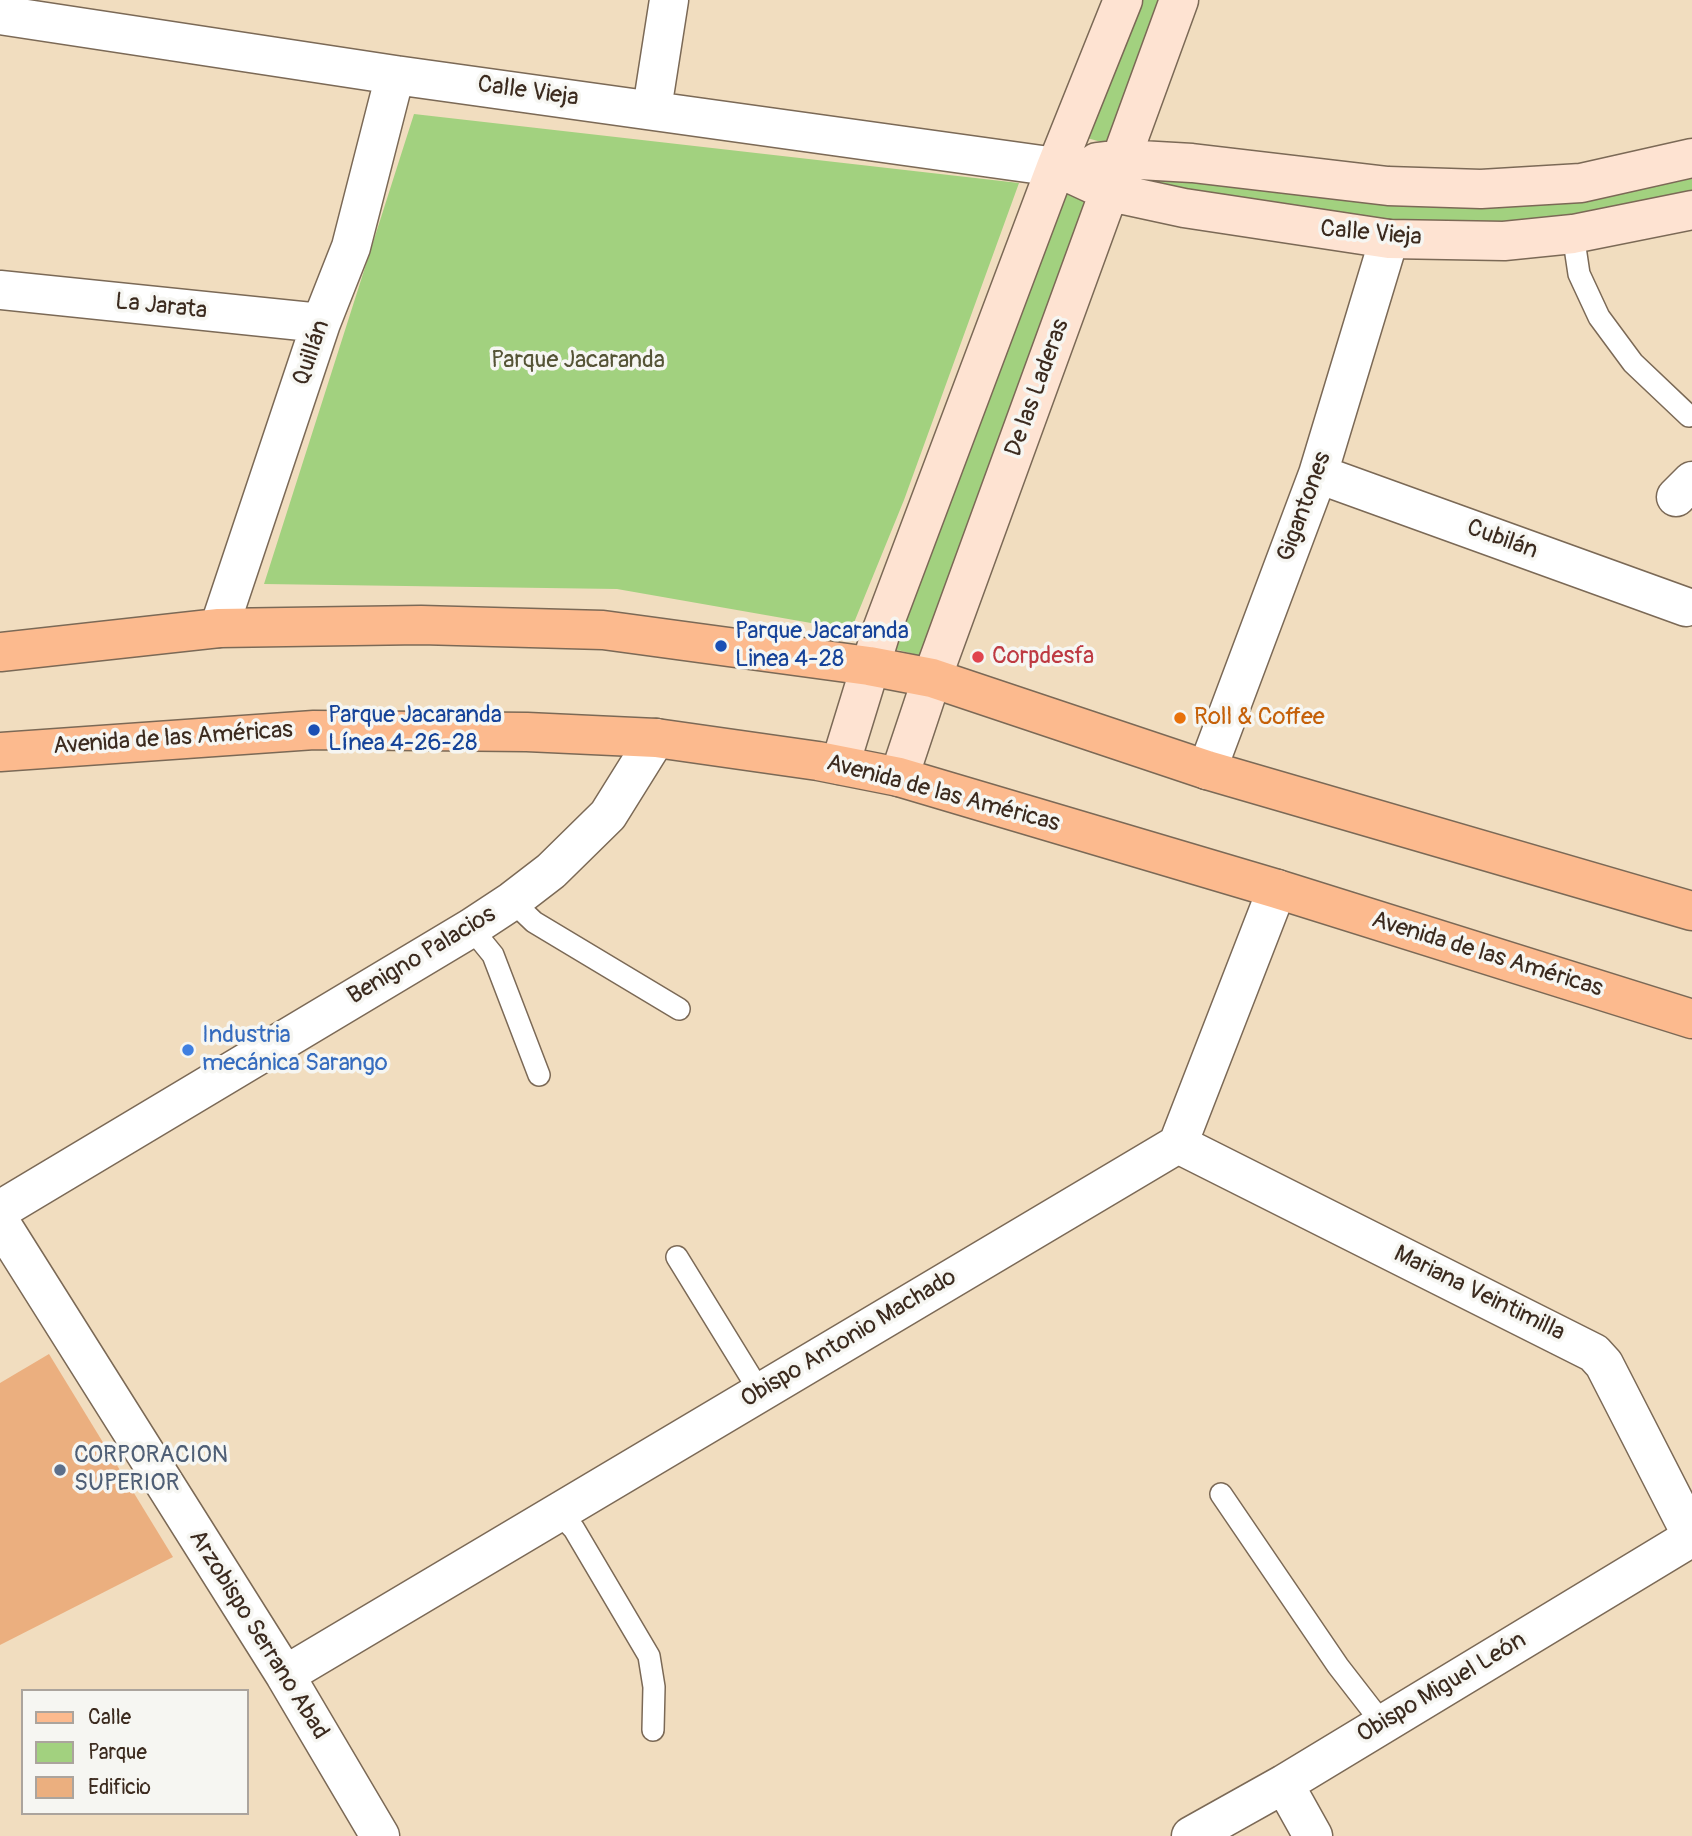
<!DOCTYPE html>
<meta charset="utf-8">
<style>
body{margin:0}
#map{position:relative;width:1692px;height:1836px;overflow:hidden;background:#f1ddbf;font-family:Pangolin,sans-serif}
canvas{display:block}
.legend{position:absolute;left:21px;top:1689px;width:228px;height:126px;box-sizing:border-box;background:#f6f6f2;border:2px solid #aba49d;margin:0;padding:9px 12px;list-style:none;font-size:21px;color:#3b2a1e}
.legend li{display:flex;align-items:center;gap:14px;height:35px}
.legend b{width:35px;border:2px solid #aba49d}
</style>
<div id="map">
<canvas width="1692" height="1836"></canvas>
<ul class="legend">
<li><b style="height:9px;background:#fcba8e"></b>Calle</li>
<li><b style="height:19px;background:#a2d17f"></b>Parque</li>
<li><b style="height:19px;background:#ebaf7f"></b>Edificio</li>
</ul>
</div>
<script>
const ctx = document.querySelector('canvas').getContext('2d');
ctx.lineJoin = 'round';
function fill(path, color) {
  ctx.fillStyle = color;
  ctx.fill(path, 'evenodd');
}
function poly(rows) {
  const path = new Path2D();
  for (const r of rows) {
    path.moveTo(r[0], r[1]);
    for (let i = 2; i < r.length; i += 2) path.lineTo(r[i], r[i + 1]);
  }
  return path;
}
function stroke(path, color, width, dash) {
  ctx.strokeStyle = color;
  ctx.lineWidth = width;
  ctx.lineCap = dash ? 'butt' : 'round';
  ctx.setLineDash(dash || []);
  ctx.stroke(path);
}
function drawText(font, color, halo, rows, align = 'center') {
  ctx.font = font + ' Pangolin,sans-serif';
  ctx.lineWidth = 7;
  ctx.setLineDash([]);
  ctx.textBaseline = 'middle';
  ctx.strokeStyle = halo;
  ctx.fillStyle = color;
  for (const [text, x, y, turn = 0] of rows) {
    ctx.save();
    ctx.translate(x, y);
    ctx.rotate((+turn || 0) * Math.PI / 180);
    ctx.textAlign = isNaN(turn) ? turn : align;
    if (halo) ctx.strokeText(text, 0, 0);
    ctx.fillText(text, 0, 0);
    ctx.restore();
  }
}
const green = poly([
 [1133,0,1170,0,1119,147,1080,136],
 [414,114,1019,183,904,500,851,630,617,589,264,584],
 [1692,158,1692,210,1504,241,1110,192,1122,159,1388,186],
 [1056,190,1094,202,929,658,894,649]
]);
const building = poly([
 [49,1354,173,1557,0,1645,0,1383]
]);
const service = poly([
 [1573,234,1579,274,1599,317,1633,363,1689,416],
 [512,901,534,922,679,1009],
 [471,928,493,955,539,1075],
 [677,1257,760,1392],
 [1221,1494,1338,1666,1383,1724],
 [557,1511,574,1529,649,1656,654,1687,653,1730]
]);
const minor = poly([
 [0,15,395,75,1056,167],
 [652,109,669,0],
 [0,290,321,323],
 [1318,474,1686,607],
 [1676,497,1692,481],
 [219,628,321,323,351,247,395,75],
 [1207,770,1318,474,1389,239],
 [1178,1144,1594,1353,1604,1364,1692,1536],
 [0,1210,471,928,512,901,551,871,608,815,656,738],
 [0,1222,285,1675,380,1836],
 [285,1675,1178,1144,1277,889],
 [1284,1784,1313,1836],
 [1191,1836,1284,1784,1692,1537]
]);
const secondary = poly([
 [1097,162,1122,159,1192,163,1388,186,1481,189,1581,183,1692,158],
 [1056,167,1110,192,1184,208,1389,239,1504,241,1573,234,1692,210],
 [840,765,880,635,1056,167,1123,0],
 [899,777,932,678,1179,0]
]);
const primary = poly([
 [0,652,219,628,421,625,603,630,869,666,932,678,1207,770,1692,911],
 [0,752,314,730,527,732,656,738,818,761,899,777,1277,889,1692,1019]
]);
const markers = [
 [721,646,7,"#1a4fb4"],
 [978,657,7,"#e0444e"],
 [1180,718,7,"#e8710a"],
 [314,730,7,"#1a4fb4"],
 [188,1050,7,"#3f7fe0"],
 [60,1470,7,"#5c6f8a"]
];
const streetNames = [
 ["Calle Vieja",528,92,8],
 ["Calle Vieja",1371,234,5],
 ["La Jarata",161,307,6],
 ["Quillán",312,353,-71],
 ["De las Laderas",1038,388,-70],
 ["Gigantones",1305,507,-70],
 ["Cubilán",1502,540,20],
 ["Avenida de las Américas",173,739,-4],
 ["Avenida de las Américas",943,794,15],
 ["Avenida de las Américas",1487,955,17],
 ["Benigno Palacios",422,956,-31],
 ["Mariana Veintimilla",1479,1294,26],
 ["Obispo Antonio Machado",849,1339,-31],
 ["Arzobispo Serrano Abad",258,1635,58],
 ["Obispo Miguel León",1442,1688,-31]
];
const parkNames = [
 ["Parque Jacaranda",578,361]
];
const transitNames = [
 ["Parque Jacaranda",735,632],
 ["Linea 4-28",735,660],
 ["Parque Jacaranda",328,716],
 ["Línea 4-26-28",328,744]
];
const healthNames = [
 ["Corpdesfa",992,657]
];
const foodNames = [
 ["Roll & Coffee",1194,718]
];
const shopNames = [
 ["Industria",202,1036],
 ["mecánica Sarango",202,1064]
];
const serviceNames = [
 ["CORPORACION",74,1456],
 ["SUPERIOR",74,1484]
];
fill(green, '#a2d17f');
fill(building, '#ebaf7f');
stroke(service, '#7b6956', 24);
stroke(minor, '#7b6956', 41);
stroke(secondary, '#7b6956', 41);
stroke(primary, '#7b6956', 41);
stroke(service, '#fff', 21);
stroke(minor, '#fff', 38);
stroke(secondary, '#fee3d2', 38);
stroke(primary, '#fcba8e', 38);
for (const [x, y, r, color] of markers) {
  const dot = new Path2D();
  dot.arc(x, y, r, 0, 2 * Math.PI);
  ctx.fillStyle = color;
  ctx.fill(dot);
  stroke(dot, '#f6f6f2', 2.5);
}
drawText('24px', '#3b2a1e', '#f6f6f2', streetNames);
drawText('24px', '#555436', '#f6f6f2', parkNames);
drawText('24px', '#164399', '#f6f6f2', transitNames, 'left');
drawText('24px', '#be3a42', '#f6f6f2', healthNames, 'left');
drawText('24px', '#c56008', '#f6f6f2', foodNames, 'left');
drawText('24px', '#366cbe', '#f6f6f2', shopNames, 'left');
drawText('24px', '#4e5e75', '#f6f6f2', serviceNames, 'left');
</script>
